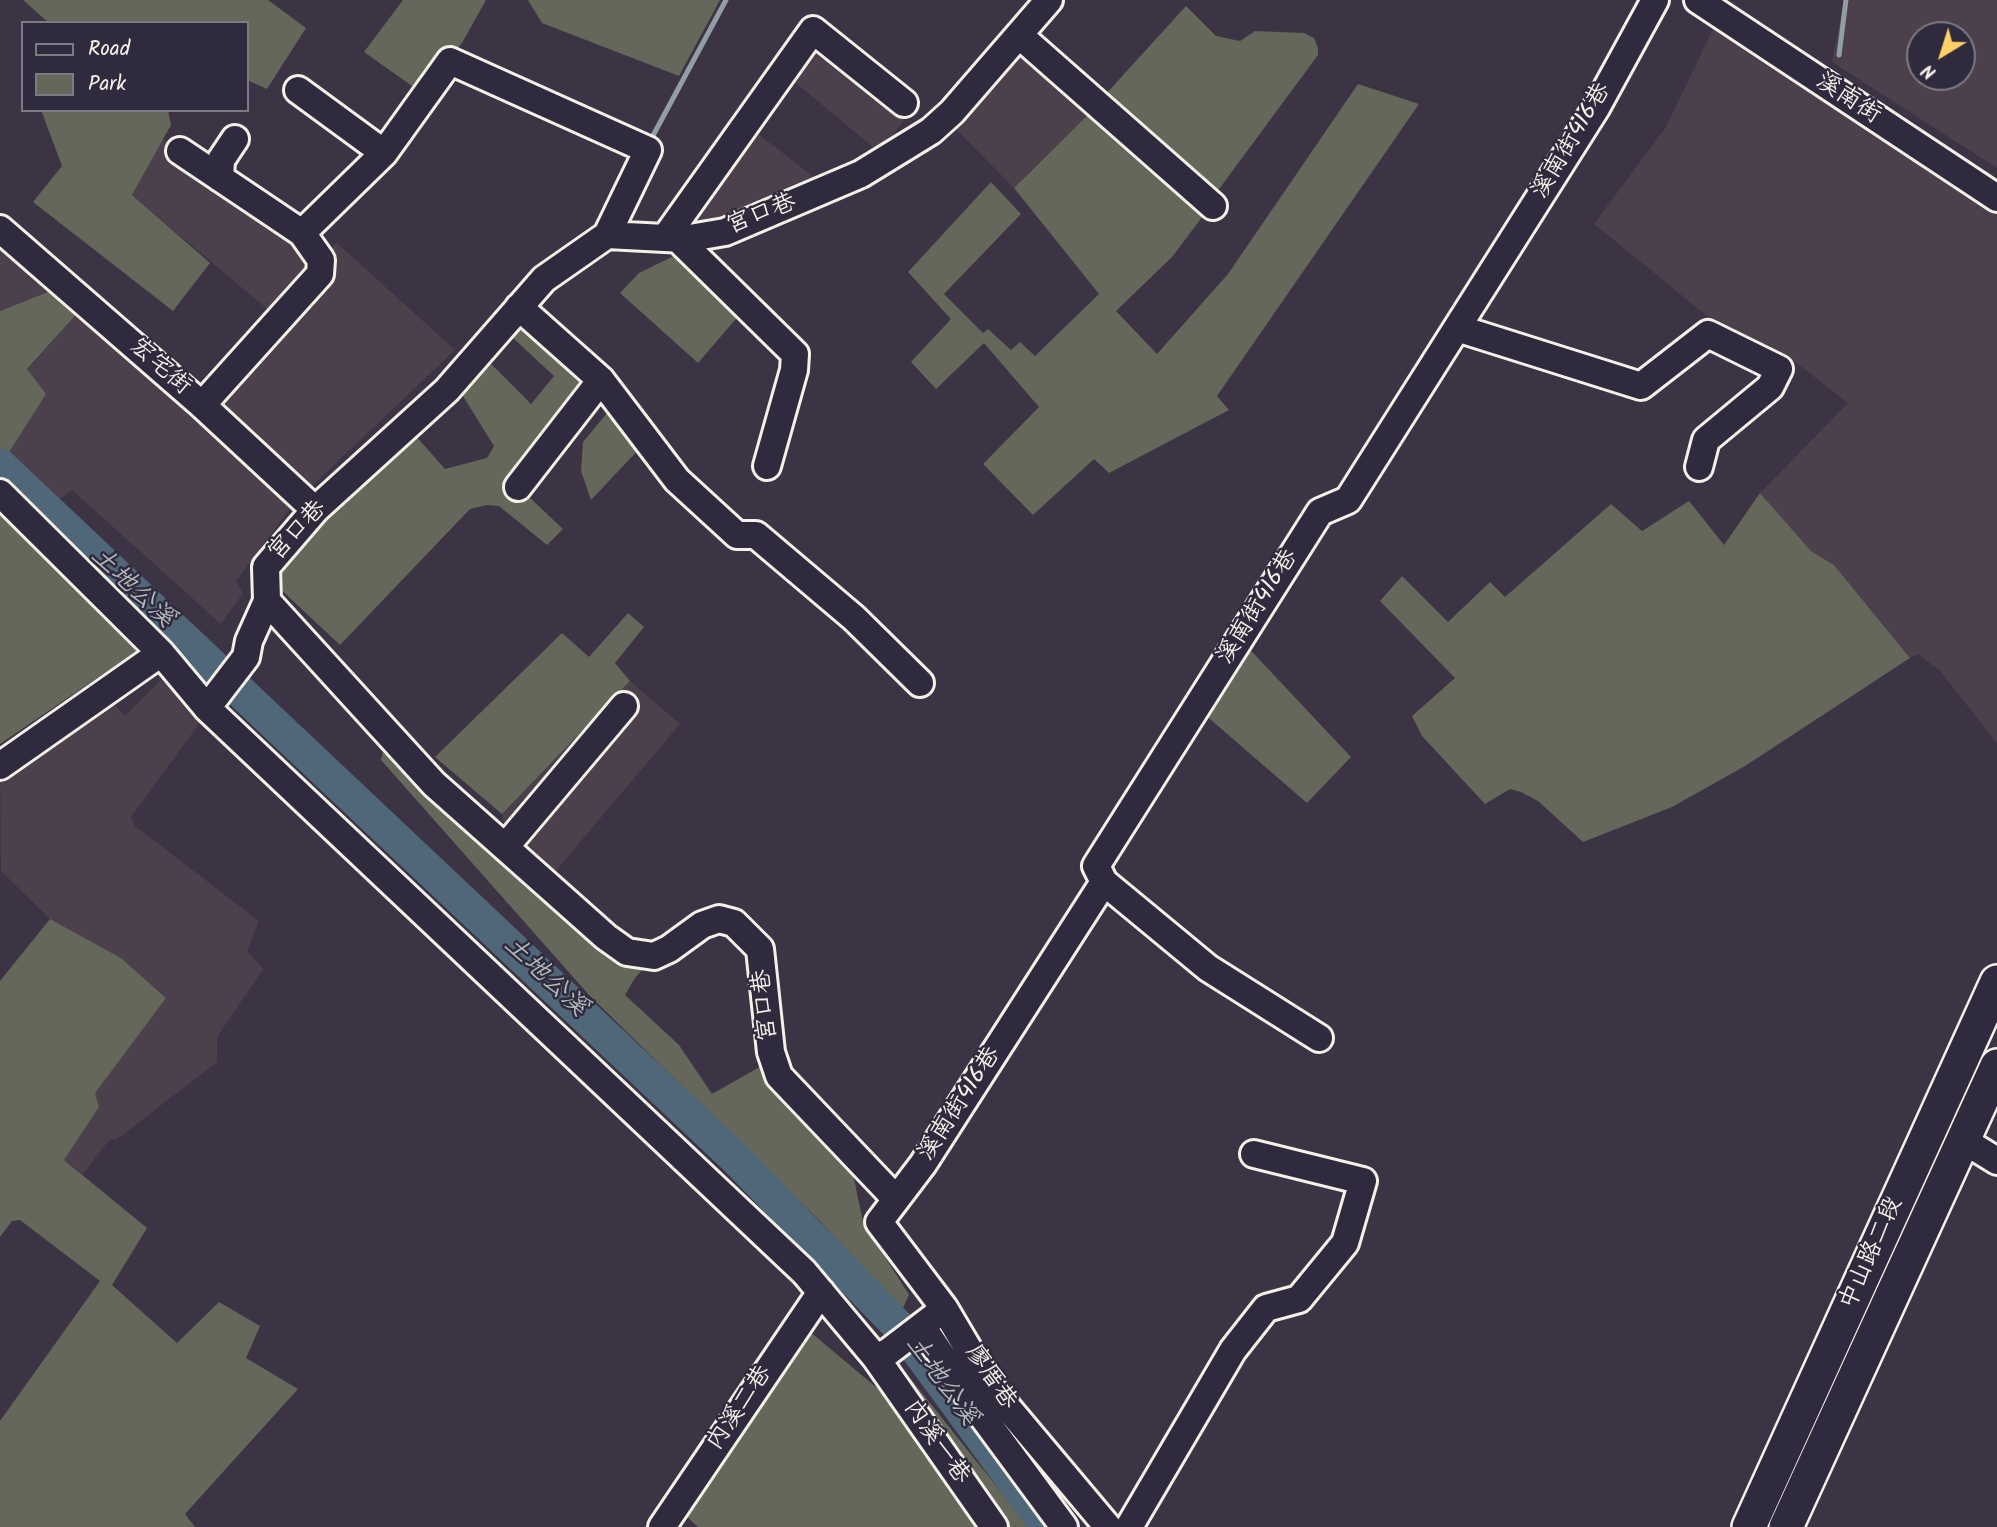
<!DOCTYPE html>
<meta charset="utf-8">
<style>
body{margin:0}
#map{position:relative;width:1997px;height:1527px;overflow:hidden;background:#3c3444;font-family:Kalam,sans-serif}
canvas{display:block}
.legend{position:absolute;left:21px;top:21px;width:228px;height:91px;box-sizing:border-box;background:#2f2a3d;border:2px solid #7e7a81;margin:0;padding:9px 12px;list-style:none;font-size:21px;color:#f4f1e8}
.legend li{display:flex;align-items:center;gap:14px;height:35px}
.legend b{width:35px;border:2px solid #7e7a81}
.north{position:absolute;left:1906px;top:21px;width:70px;height:70px;box-sizing:border-box;background:#2f2a3d;border:2px solid #7e7a81;border-radius:50%;rotate:218deg;font-size:19px;font-weight:700;line-height:28px;text-align:center;color:#f4f1e8}
.north::after{content:'';display:block;margin:auto;width:24px;height:32px;background:#ffd166;clip-path:polygon(50% 0,100% 100%,50% 72%,0 100%)}
</style>
<div id="map">
<canvas width="1997" height="1527"></canvas>
<ul class="legend">
<li><b style="height:9px;background:#2f2a3d"></b>Road</li>
<li><b style="height:19px;background:#646759"></b>Park</li>
</ul>
<div class="north">N</div>
</div>
<script>
const ctx = document.querySelector('canvas').getContext('2d');
ctx.lineJoin = 'round';
function fill(path, color) {
  ctx.fillStyle = color;
  ctx.fill(path, 'evenodd');
}
function poly(rows) {
  const path = new Path2D();
  for (const r of rows) {
    path.moveTo(r[0], r[1]);
    for (let i = 2; i < r.length; i += 2) path.lineTo(r[i], r[i + 1]);
  }
  return path;
}
function stroke(path, color, width, dash) {
  ctx.strokeStyle = color;
  ctx.lineWidth = width;
  ctx.lineCap = dash ? 'butt' : 'round';
  ctx.setLineDash(dash || []);
  ctx.stroke(path);
}
function drawText(font, color, halo, rows, align = 'center') {
  ctx.font = font + ' Kalam,"LXGW WenKai TC",sans-serif';
  ctx.lineWidth = 5;
  ctx.setLineDash([]);
  ctx.textBaseline = 'middle';
  ctx.strokeStyle = halo;
  ctx.fillStyle = color;
  for (const [text, x, y, turn = 0] of rows) {
    ctx.save();
    ctx.translate(x, y);
    ctx.rotate((+turn || 0) * Math.PI / 180);
    ctx.textAlign = isNaN(turn) ? turn : align;
    if (halo) ctx.strokeText(text, 0, 0);
    ctx.fillText(text, 0, 0);
    ctx.restore();
  }
}
const built = poly([
 [1844,0,1997,0,1997,168,1832,62],
 [1920,35,1962,35,1962,77,1920,77],
 [1715,25,1997,211,1997,743,1940,671,1918,654,1910,658,1834,565,1811,551,1760,493,1848,403,1790,358,1706,315,1594,224,1666,127],
 [1013,35,1098,105,1014,188,947,120],
 [814,36,909,113,880,153,778,68],
 [740,120,819,181,701,229,675,208],
 [163,139,324,252,337,243,455,350,296,501,236,581,243,593,221,624,72,490,51,505,6,457,45,394,27,370,83,307,203,403,272,313,132,195],
 [0,231,53,290,0,311],
 [169,672,207,713,131,817,135,826,259,921,247,951,263,969,217,1037,217,1062,116,1140,110,1139,83,1174,64,1160,99,1107,94,1093,166,998,121,958,50,919,1,871,0,766,103,693,125,716],
 [630,681,680,724,553,874,503,821,502,814]
]);
const green = poly([
 [23,0,268,0,306,28,267,89,247,80,247,23,49,23],
 [403,0,486,0,462,43,419,91,364,52],
 [528,0,720,0,679,76,542,23],
 [1186,6,1216,36,1240,41,1255,31,1304,33,1314,38,1318,48,1318,55,1214,196,1104,96],
 [1358,84,1419,104,1217,396,1229,410,1109,473,1094,459,1033,515,983,464,1039,407,984,343,936,389,911,362,951,319,908,272,991,182,1021,214,944,294,983,333,988,329,1011,350,1020,342,1035,356,1099,294,1014,188,1098,105,1212,204,1172,257,1116,311,1157,354,1228,274],
 [41,110,168,110,171,125,132,195,210,263,173,311,33,202,62,166],
 [690,248,747,306,698,363,620,293,639,273],
 [53,290,83,307,27,369,46,394,6,457,212,674,193,698,144,646,0,744,0,311],
 [508,314,592,379,511,480,563,529,547,545,499,506,487,505,470,509,340,645,277,586,273,557,407,426,445,469,487,458,494,446,451,377,476,349,531,404,554,376,499,325],
 [612,407,641,447,591,500,581,471,583,442],
 [1760,493,1811,551,1834,565,1910,658,1745,766,1672,807,1583,842,1538,801,1521,792,1510,789,1485,804,1422,736,1412,716,1455,678,1380,601,1402,576,1448,622,1490,582,1505,597,1611,504,1642,531,1689,501,1724,545],
 [628,613,644,627,615,663,630,681,502,814,435,757,562,633,589,657],
 [1240,639,1351,757,1307,803,1196,707],
 [386,741,602,945,653,957,635,978,625,995,679,1045,712,1094,763,1065,852,1169,863,1222,909,1295,901,1312,819,1220,589,995,381,760],
 [50,919,121,958,166,998,95,1093,99,1107,64,1160,147,1228,112,1285,177,1343,219,1302,260,1326,246,1358,298,1389,185,1514,195,1527,0,1527,0,1421,100,1281,20,1220,12,1221,0,1237,0,981],
 [802,1325,877,1388,902,1368,1029,1527,698,1527,684,1514]
]);
const stream = poly([
 [1839,55,1846,0],
 [649,143,726,0]
]);
const river = poly([
 [0,465,736,1159,903,1331,1047,1527]
]);
const minor = poly([
 [1698,0,1997,198],
 [1019,35,1213,206],
 [298,90,384,153],
 [180,151,302,233,321,260,320,274,202,405],
 [220,178,221,160,235,139],
 [0,229,202,405,315,510],
 [302,233,384,153,450,61,648,150,607,235],
 [665,238,813,30,904,103],
 [678,239,795,354,794,370,767,466],
 [519,307,601,380,677,480,737,535,756,535,854,618,920,683],
 [1457,328,1641,386,1708,334,1779,369,1770,387,1706,440,1699,467],
 [518,487,601,380],
 [0,493,161,653,207,708,804,1272,876,1358,994,1527],
 [207,708,246,657,249,641,267,601],
 [0,766,161,653],
 [506,846,624,706],
 [1104,882,1208,968,1319,1038],
 [1963,1140,1997,1161],
 [895,1198,779,1076,771,1052,760,949,734,923,719,919,702,925,669,949,654,956,627,952,606,937,434,784,267,601,266,567,315,510,447,390,544,279,607,235,684,239,725,232,861,174,931,131,952,112,1049,0],
 [922,1326,980,1413,1064,1527],
 [876,1358,888,1352,935,1316],
 [662,1527,821,1292],
 [1108,1527,992,1389,944,1308,879,1222,923,1164,1104,882,1096,866,1320,512,1348,500,1596,108,1655,0],
 [1129,1527,1233,1350,1266,1308,1299,1299,1345,1243,1363,1181,1254,1154]
]);
const major = poly([
 [1749,1527,1997,982],
 [1786,1527,1997,1066]
]);
const streetNames = [
 ["溪南街",1847,100,33],
 ["溪南街416巷",1573,142,-59],
 ["宮口巷",762,216,-21],
 ["宏宅街",159,368,41],
 ["宮口巷",299,532,-47],
 ["溪南街416巷",1259,608,-58],
 ["宮口巷",767,1005,-96],
 ["溪南街416巷",961,1105,-57],
 ["中山路二段",1873,1254,-66],
 ["廖厝巷",989,1378,56],
 ["內溪二巷",741,1409,-56],
 ["內溪一巷",935,1443,55]
];
const waterNames = [
 ["土地公溪",131,589,43],
 ["土地公溪",544,978,43],
 ["土地公溪",940,1382,54]
];
fill(built, '#4c404c');
fill(green, '#646759');
stroke(stream, '#929ea6', 5);
stroke(river, '#50677a', 33);
stroke(minor, '#f4f1e8', 32);
stroke(major, '#f4f1e8', 38);
stroke(minor, '#2f2a3d', 26);
stroke(major, '#2f2a3d', 33);
drawText('24px', '#f4f1e8', '#2f2a3d', streetNames);
drawText('italic 26px', '#b2babc', '#2f2a3d', waterNames);
</script>
